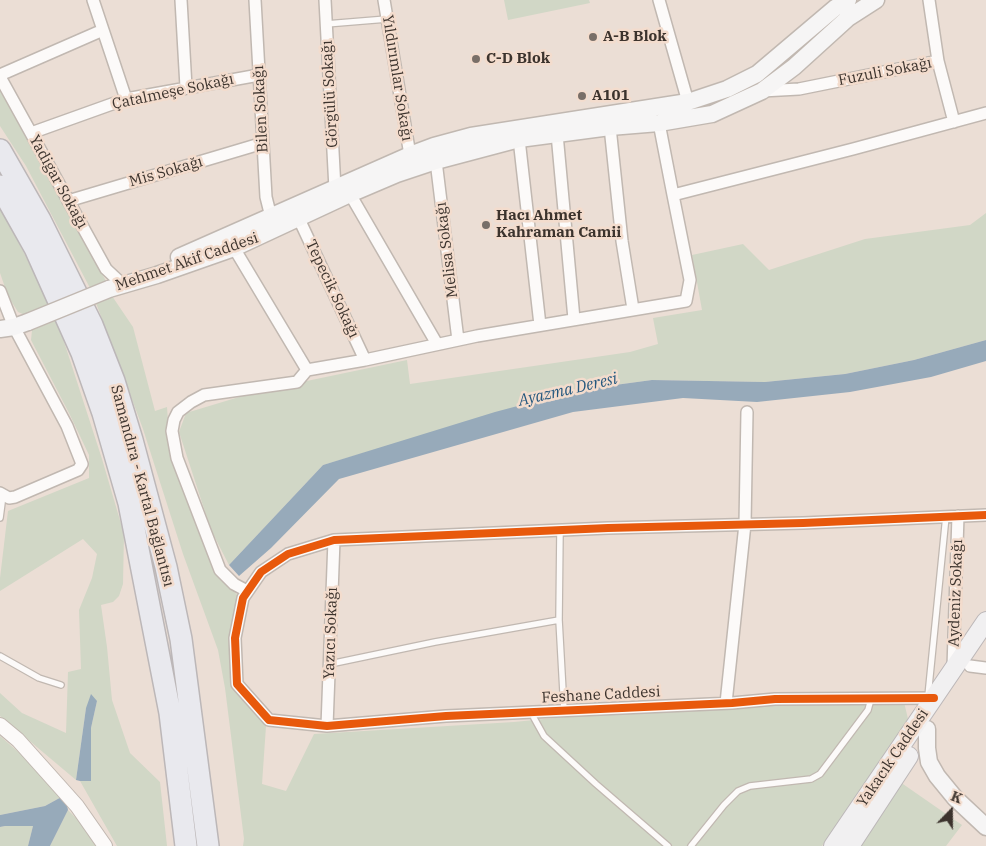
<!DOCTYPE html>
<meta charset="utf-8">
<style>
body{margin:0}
#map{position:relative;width:986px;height:846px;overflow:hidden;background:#ebded5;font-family:"IBM Plex Serif",serif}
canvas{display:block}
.north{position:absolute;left:926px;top:786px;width:50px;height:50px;-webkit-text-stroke:4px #f3dccd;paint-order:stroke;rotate:22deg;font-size:14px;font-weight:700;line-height:20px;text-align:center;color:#3c332d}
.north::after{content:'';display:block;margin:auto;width:18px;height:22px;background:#3c332d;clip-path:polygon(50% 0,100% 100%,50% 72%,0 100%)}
</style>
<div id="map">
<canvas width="986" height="846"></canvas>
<div class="north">K</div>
</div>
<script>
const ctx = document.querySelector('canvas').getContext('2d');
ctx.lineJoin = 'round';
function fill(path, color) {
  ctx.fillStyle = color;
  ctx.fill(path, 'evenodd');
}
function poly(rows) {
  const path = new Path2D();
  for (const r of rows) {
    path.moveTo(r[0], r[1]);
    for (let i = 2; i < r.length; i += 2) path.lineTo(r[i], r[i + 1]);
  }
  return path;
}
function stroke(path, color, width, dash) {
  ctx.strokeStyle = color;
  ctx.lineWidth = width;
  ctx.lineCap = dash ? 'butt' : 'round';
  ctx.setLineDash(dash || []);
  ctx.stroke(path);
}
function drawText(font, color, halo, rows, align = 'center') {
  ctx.font = font + ' "IBM Plex Serif",serif';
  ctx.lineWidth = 5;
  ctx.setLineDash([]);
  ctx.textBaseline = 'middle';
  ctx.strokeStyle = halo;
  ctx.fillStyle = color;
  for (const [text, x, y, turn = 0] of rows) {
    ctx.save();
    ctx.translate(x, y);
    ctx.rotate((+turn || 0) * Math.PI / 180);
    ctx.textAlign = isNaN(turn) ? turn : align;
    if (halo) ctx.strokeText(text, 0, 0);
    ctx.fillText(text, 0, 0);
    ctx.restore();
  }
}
const green = poly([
 [504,0,589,0,590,3,508,20],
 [0,89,51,183,106,281,90,288,26,166,0,126],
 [0,209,13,231,50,305,25,315,18,312,8,296,0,273],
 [986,213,986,340,914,360,845,374,765,382,652,380,578,390,323,465,229,565,211,530,179,432,186,413,259,391,407,360,410,384,630,352,658,344,653,318,702,310,692,255,743,244,769,270,865,239,970,225],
 [112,296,133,327,155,411,167,407,170,450,214,569,239,597,233,688,266,726,262,784,286,791,314,734,514,722,687,705,904,702,908,719,822,846,243,846,244,839,225,688,218,650,183,554,143,429,96,303],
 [57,320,102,459,124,534,123,584,119,596,113,602,101,605,107,647,112,700,130,753,160,782,167,846,117,846,80,781,91,781,91,728,97,701,86,708,76,780,0,716,0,693,22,713,66,733,68,672,81,669,79,610,92,578,97,554,83,539,0,591,0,578,8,511,89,478,89,455,69,413,31,340,32,330],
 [0,736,38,769,65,795,45,806,0,815],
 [900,782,962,825,946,846,859,846],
 [68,810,80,822,97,846,50,846],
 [5,826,33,826,28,846,0,846,0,827]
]);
const water = poly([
 [986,340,986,361,931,377,850,392,757,402,683,398,573,412,339,479,271,548,239,576,229,565,323,465,495,412,578,390,652,380,765,382,845,374,914,360],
 [91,694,97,701,91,728,91,781,80,781,76,780,86,708],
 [65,795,68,810,50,846,28,846,33,826,5,826,0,827,0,815,45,806]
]);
const service = poly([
 [326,24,387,19],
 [0,518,3,495],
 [560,530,559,620,564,710],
 [0,656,39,678,61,685],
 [330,664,435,642,559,620],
 [928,696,946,516],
 [533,712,534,718,544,736,596,784,668,846],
 [691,846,724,805,738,791,750,786,811,779,820,774,868,710,871,699]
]);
const minor = poly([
 [93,0,103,30],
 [181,0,186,87],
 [255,0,266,197,271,217],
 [325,0,335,189],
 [384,0,410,155],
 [659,0,688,102],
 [929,0,938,61],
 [0,75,103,30,126,99],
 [0,77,106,269,121,283],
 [762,91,799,89,938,61,954,122],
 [659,123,673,195],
 [610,127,622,241,633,309],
 [31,133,126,99,259,75],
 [557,134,574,319],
 [519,139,540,325],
 [436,161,458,340],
 [350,194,437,344],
 [68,201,263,143],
 [299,219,365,360],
 [234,248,307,370],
 [0,291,14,327,67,426,82,464,78,470,15,497,9,498,0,493],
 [247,591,234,584,220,570,177,458,172,431,174,420,178,412,191,402,204,395,297,382,307,370,365,360,477,336,686,301,690,280,673,195,853,149,986,113],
 [970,666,986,668],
 [953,667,958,516],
 [934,698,775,699,732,703,446,716,327,726,269,720,237,684,235,638,243,598,261,572,288,554,334,540,608,528,803,523,986,515],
 [726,703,745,524,747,412],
 [327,726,334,540]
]);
const tertiary = poly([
 [0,725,18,740,77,806,105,846]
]);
const secondary = poly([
 [179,257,410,155,434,146,471,136,688,102,727,89,757,74,835,8,848,0],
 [109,289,157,275,234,248,350,194,397,174,436,161,519,139,610,127,659,123,712,114,762,91,794,67,848,18,876,0],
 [0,329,14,327,28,322],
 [927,729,927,748,929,762,937,776,955,798,986,827]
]);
const primary = poly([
 [833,846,986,621],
 [850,846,909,756]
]);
const motorway = poly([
 [0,150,40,220,92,325,114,381,132,440,166,567,181,639,208,846],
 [0,186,35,248,82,353,103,413,129,503,170,713,186,846]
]);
const secondaryBridge = poly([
 [28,322,109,289]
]);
const cycleway = poly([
 [934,698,775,699,732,703,446,716,327,726,269,720,237,684,235,638,243,598,261,572,288,554,334,540,608,528,803,523,986,515]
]);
const markers = [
 [593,37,5,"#796f68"],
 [476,59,5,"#796f68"],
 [582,96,5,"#796f68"],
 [486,225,5,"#796f68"]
];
const poiNames = [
 ["A-B Blok",603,37],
 ["C-D Blok",486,59],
 ["A101",592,96],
 ["Hacı Ahmet",496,216],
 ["Kahraman Camii",496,233]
];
const streetNames = [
 ["Fuzuli Sokağı",885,72,-11],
 ["Yıldırımlar Sokağı",397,78,81],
 ["Çatalmeşe Sokağı",173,92,-12],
 ["Görgülü Sokağı",330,94,-93],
 ["Bilen Sokağı",261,109,-93],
 ["Mis Sokağı",166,172,-16],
 ["Yadigar Sokağı",58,182,61],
 ["Melisa Sokağı",447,250,-97],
 ["Mehmet Akif Caddesi",187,262,-19],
 ["Tepecik Sokağı",332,289,65],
 ["Samandıra - Kartal Bağlantısı",142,486,75],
 ["Aydeniz Sokağı",956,593,-88],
 ["Yazıcı Sokağı",331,633,-88],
 ["Feshane Caddesi",601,695,-3],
 ["Yakacık Caddesi",893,758,-56]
];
const waterNames = [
 ["Ayazma Deresi",568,390,-13]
];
fill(green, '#d1d7c6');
fill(water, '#97aaba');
stroke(service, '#c1b8b1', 8);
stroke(minor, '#c1b8b1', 14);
stroke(tertiary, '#c1b8b1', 16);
stroke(secondary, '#c1b8b1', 19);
stroke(primary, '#bcb7b8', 20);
stroke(motorway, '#bcb7b8', 24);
stroke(service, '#fcfaf9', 5.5);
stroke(minor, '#fcfaf9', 11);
stroke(tertiary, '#fcfaf9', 14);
stroke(secondary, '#f6f5f5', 16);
stroke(primary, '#f1f0f1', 18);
stroke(motorway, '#e9e9ee', 21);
stroke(secondaryBridge, '#c1b8b1', 19, []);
stroke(secondaryBridge, '#f6f5f5', 16);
stroke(cycleway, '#e8590c', 8);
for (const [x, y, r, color] of markers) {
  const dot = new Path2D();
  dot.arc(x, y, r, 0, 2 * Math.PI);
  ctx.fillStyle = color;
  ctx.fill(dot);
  stroke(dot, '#f3dccd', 2);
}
drawText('bold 15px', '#3c332d', '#f3dccd', poiNames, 'left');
drawText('15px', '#3c332d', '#f3dccd', streetNames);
drawText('italic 16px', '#24577e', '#f3dccd', waterNames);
</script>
